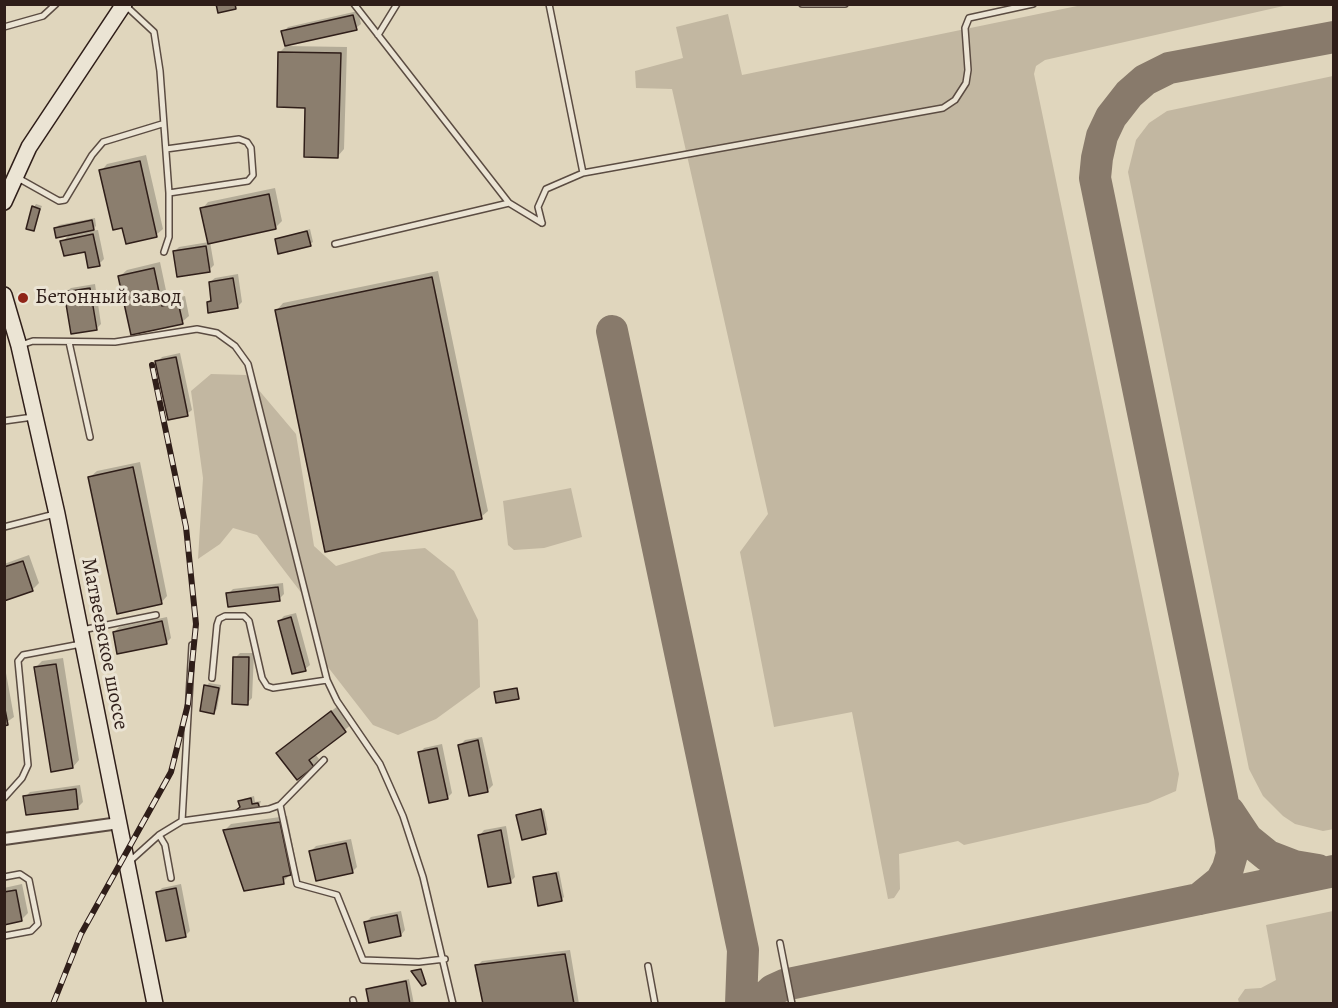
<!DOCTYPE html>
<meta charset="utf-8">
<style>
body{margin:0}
#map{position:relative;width:1338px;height:1008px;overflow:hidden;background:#e0d6bd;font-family:Alegreya,serif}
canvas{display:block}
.frame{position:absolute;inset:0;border:6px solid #2f1e19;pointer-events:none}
</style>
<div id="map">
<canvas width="1338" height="1008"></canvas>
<div class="frame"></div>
</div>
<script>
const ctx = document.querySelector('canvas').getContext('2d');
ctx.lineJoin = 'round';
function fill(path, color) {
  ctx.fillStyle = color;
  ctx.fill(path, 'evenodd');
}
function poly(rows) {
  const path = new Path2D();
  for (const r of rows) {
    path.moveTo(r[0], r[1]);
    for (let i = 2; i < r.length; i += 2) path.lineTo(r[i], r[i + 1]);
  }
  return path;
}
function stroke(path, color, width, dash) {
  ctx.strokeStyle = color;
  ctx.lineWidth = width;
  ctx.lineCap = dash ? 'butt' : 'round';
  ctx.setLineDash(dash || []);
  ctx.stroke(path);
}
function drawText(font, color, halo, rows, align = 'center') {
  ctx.font = font + ' Alegreya,serif';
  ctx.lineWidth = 6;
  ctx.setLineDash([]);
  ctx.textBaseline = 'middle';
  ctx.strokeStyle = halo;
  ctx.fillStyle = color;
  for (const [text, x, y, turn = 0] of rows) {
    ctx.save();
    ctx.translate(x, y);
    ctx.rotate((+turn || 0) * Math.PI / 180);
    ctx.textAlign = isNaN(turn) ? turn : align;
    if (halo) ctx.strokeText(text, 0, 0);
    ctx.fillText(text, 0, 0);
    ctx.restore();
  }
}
const green = poly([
 [1082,5,1288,5,1045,60,1036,66,1034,74,1179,774,1176,791,1148,803,964,845,958,841,899,854,900,889,894,898,888,899,852,712,774,727,740,552,768,514,672,89,636,88,635,71,683,58,676,27,728,14,742,75],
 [1333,76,1334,829,1323,831,1295,824,1283,816,1263,796,1249,769,1128,172,1136,140,1149,123,1167,111],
 [211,374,246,375,296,434,314,546,336,566,382,552,425,548,454,571,478,620,480,687,436,719,398,735,373,725,324,662,303,595,257,535,233,528,220,544,198,559,203,478,191,391],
 [571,488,582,537,544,548,514,550,508,545,503,501],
 [1333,911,1333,1003,1239,1003,1238,999,1245,989,1261,988,1276,980,1266,925]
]);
const shadow = poly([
 [358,11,361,24,356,28,283,32,288,27],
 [286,46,347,47,344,149,338,156,306,106,279,53],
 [146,155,163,229,156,235,123,226,101,171,107,164],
 [275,188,282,221,275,228,210,242,214,265,209,270,175,251,179,247,209,242,202,209,208,202],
 [36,204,42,206,33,229,34,207],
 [95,218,96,226,91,231,98,230,104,259,99,264,86,250,62,242,70,234,56,228,59,225],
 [310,229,313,242,310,244,276,240],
 [160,262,168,300,185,296,189,316,182,322,120,276,127,270],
 [438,271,488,511,481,517,277,310,283,303],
 [238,274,242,302,237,307,208,302,212,298,210,282,215,278],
 [95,284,101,324,96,329,66,292,71,288],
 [180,353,192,410,187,414,157,362,162,357],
 [140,462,167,596,161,603,90,477,97,471],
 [29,555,39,583,32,590,4,599,4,564],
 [283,583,284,594,279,599,228,594,233,589],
 [296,613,310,665,305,669,279,621,284,616],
 [167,617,171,638,166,643,114,632,119,627],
 [240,653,254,653,252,698,247,703,235,658],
 [63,658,79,760,73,767,35,668,42,661],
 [4,662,14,717,4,724],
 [209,683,221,685,217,709,214,712,206,686],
 [338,706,352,724,315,754,319,759,313,766,285,746],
 [482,737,493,785,488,790,471,794,460,745,465,740],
 [442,744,452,793,447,798,420,753,424,748],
 [80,785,83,802,78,807,25,797,30,792],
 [254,796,255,802,261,801,259,807,241,807,240,802,243,799],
 [544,810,548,830,545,833,518,815],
 [287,816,297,867,283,882,224,831,231,824],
 [506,826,515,877,511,881,480,835,484,830],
 [351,839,357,867,352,872,311,851,316,846],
 [559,871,564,897,561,900,534,878],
 [22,884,28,913,21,920,4,923,4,888],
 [181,884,190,931,186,935,157,893,162,888],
 [401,911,405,930,401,935,366,922,371,917],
 [570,950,579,1004,484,1004,477,966,482,961],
 [409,979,414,1004,371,1004,368,990,371,987]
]);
const taxiway = poly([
 [612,331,743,950,741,1004],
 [1229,812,1247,839,1268,856,1294,866,1318,870],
 [1199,899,1221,881,1228,868,1232,854,1230,837,1095,178,1097,158,1102,136,1111,117,1129,94,1145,80,1169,68,1334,37],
 [758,1004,773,990,784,985,1334,871]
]);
const building = poly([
 [216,4,235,4,236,9,218,13,216,4],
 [353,15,357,30,285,46,281,31,353,15],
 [278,52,341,53,338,158,304,157,305,108,277,107,278,52],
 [140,161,157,237,126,244,122,228,113,230,99,170,140,161],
 [269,194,276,229,208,244,200,208,269,194],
 [32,206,40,209,34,231,26,229,32,206],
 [92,220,94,230,56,238,54,228,92,220],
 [307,231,311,246,278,254,275,239,307,231],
 [93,234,100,266,88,268,85,252,64,256,60,241,93,234],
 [206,246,210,272,177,277,173,251,206,246],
 [154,268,162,306,178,302,183,324,131,335,118,276,154,268],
 [432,277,482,519,325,552,275,310,432,277],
 [233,278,238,308,208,313,207,302,211,301,209,282,233,278],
 [90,288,97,330,71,334,64,292,90,288],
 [176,357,188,416,168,420,155,361,176,357],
 [133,467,162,604,117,614,88,477,133,467],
 [23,561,33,591,4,601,4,567,23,561],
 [278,587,280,601,228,607,226,593,278,587],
 [291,617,306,671,292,674,278,621,291,617],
 [162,621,167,644,117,654,113,632,162,621],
 [233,657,249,657,248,705,232,704,233,657],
 [56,664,73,768,51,772,34,667,56,664],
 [204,685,219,688,214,714,200,711,204,685],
 [517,688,519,699,496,703,494,692,517,688],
 [4,704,8,725,4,726,4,704],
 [331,711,346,732,309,760,314,767,297,780,276,753,331,711],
 [478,740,488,792,469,796,458,745,478,740],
 [437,748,448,799,429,803,418,752,437,748],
 [76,789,78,809,26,815,23,796,76,789],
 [251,798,252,804,258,803,260,809,235,811,240,807,238,801,251,798],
 [541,809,546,834,522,840,516,815,541,809],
 [280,822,291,875,283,877,284,884,244,891,223,830,280,822],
 [501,830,511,883,488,887,478,835,501,830],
 [346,843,353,873,316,881,309,851,346,843],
 [556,873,562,901,538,906,533,877,556,873],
 [176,888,186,937,166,941,156,892,176,888],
 [16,890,22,921,4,925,4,892,16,890],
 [397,915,401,936,369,943,364,922,397,915],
 [565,954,574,1004,483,1004,475,965,565,954],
 [421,969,426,984,422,986,411,971,421,969],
 [406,981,410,1004,369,1004,366,989,406,981]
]);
const lane = poly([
 [354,4,509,203,542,223],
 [549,4,583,173],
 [802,4,845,4],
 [126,6,154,32,160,71,169,193,169,237,164,252],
 [4,27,43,16,56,4],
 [378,35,397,4],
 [166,149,239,139,247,142,251,148,253,175,248,181,169,193],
 [18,178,59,201,65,200,92,155,103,142,162,124],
 [542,223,538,207,546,189,583,173,943,108,955,100,966,83,968,70,965,28,969,18,1033,4],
 [335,244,509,203],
 [69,342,90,437],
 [21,345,33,341,115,342,197,329,217,333,235,346,248,364,327,680,337,701,380,764,403,816,423,877,453,1004],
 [4,421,33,417],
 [4,527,55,514],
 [82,630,156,615],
 [212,678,217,625,219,619,225,616,244,616,249,621,262,678,267,686,273,688,327,680],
 [4,798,22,778,28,765,18,661,23,655,81,644],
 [280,805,297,884,337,895,363,960,419,962,445,959],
 [182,821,192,645],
 [159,835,165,845,171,878],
 [129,862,159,835,182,821,269,809,280,805,324,760],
 [4,877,20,874,29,880,38,924,31,931,4,936],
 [780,943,792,1004],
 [648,966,655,1004],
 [353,1000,354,1004]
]);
const street = poly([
 [4,839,119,823]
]);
const secondary = poly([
 [4,202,29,147,124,4],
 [4,295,19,346,57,514,155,1004]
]);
const rail = poly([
 [53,1004,81,934,171,772,188,704,196,624,186,527,152,365]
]);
const markers = [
 [23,298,6,"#8f2418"]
];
const poiNames = [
 ["Бетонный завод",35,298]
];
const streetNames = [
 ["Матвеевское шоссе",104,644,79]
];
fill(green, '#c2b7a1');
fill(shadow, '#0003');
stroke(taxiway, '#887a6b', 32);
fill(building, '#8b7e6e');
stroke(building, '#2f1e19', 1.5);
stroke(lane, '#5b4c42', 8);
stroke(street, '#5b4c42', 14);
stroke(secondary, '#2f1e19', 18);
stroke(lane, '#ebe4d4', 5);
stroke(street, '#ebe4d4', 10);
stroke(secondary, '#ebe4d4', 15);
stroke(rail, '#2f1e19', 6);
stroke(rail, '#ebe4d4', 4, [11]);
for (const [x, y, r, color] of markers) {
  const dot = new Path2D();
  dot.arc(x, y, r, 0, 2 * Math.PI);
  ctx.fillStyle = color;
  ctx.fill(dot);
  stroke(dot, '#ebe4d4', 2);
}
drawText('21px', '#2f1e19', '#ebe4d4', poiNames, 'left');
drawText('21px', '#2f1e19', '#ebe4d4', streetNames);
</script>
